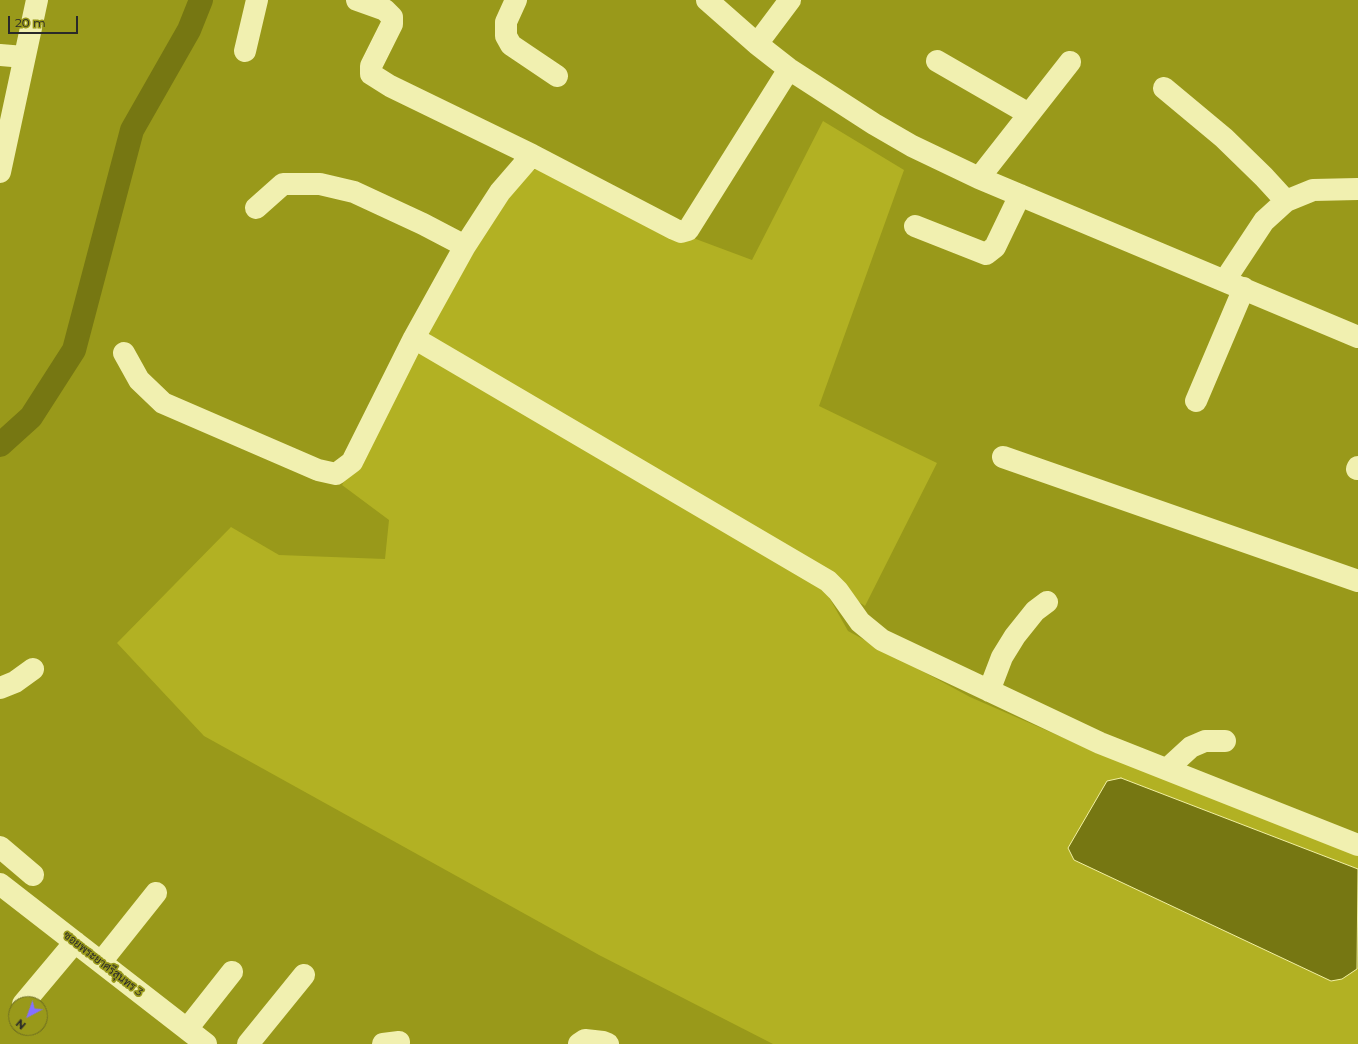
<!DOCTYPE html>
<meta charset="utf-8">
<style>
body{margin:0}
#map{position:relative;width:1358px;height:1044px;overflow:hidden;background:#99991a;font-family:Montserrat,sans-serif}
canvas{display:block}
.north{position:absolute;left:8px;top:996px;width:40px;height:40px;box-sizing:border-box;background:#99991a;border:1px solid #6c6c20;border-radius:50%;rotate:221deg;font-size:11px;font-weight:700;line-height:16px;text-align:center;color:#292929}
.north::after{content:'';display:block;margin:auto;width:14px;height:18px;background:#8570ff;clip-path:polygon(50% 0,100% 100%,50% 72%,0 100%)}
.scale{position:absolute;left:8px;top:16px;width:70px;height:18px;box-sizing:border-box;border:2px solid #292929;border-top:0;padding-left:5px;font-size:12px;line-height:14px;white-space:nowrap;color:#292929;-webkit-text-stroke:3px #99991a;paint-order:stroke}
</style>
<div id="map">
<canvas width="1358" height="1044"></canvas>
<div class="north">N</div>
<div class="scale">20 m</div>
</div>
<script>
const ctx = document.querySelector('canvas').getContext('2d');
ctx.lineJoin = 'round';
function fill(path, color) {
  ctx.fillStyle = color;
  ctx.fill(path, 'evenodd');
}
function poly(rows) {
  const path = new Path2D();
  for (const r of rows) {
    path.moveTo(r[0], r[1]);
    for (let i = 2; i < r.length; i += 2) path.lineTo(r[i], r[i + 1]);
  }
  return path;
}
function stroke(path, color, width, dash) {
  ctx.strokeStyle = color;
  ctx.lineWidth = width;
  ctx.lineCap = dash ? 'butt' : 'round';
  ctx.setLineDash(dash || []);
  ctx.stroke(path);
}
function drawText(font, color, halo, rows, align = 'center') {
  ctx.font = font + ' Montserrat,Sarabun,sans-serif';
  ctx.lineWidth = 3.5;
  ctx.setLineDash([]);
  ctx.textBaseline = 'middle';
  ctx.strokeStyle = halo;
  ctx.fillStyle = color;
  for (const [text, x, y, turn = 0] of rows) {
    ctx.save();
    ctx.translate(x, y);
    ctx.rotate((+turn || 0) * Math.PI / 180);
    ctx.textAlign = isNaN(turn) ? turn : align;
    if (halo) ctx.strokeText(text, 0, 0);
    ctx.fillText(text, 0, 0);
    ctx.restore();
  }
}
const green = poly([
 [823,121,904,170,819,406,937,463,865,606,760,535,441,347,427,331,464,261,520,178,539,167,645,220,752,260],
 [419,352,825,590,848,631,970,697,1096,752,1358,856,1358,869,1121,778,1068,848,1074,860,1331,981,1342,979,1358,967,1358,1044,773,1044,599,955,204,736,117,643,231,527,279,555,385,559,389,520,342,485]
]);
const water = poly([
 [1121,778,1358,869,1357,969,1342,979,1331,981,1074,860,1068,848,1107,781,1121,778]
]);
const canal = poly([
 [0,445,31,417,74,350,132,130,189,30,201,0]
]);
const minor = poly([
 [357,0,385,10,392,17,392,24,371,66,371,74,390,86,532,155],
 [516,0,506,22,506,36,511,45,557,76],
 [707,0,757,44,789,69,874,124,912,146,979,178,1358,337],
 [757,44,790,0],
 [245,51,257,0],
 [0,55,24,57],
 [937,61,1029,114],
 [1164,88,1224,138,1264,177,1286,201],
 [0,172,37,0],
 [979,178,1070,62],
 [256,208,283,184,320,184,354,192,423,224,465,246],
 [915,226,986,254,995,247,1020,195],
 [1225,280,1264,221,1286,201,1313,190,1358,189],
 [414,338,828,581,838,591,860,622,882,640,1100,743,1358,845],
 [124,353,139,380,163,403,318,470,336,474,352,462,414,338,465,246,500,192,532,155,674,229,681,232,688,230,789,69],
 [1196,401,1244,288],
 [1003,457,1358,581],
 [1357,469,1358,467],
 [0,688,15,682,33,669],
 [989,691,1002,657,1015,636,1035,611,1047,602],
 [1167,769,1191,747,1205,741,1225,741],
 [0,847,33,875],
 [0,884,206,1044],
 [101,962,156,893],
 [23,1004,75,942],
 [187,1029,232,972],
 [248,1044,304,975],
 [383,1044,399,1042],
 [579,1044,585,1040,603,1042,608,1044]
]);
const streetNames = [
 ["ซอยพระยาศรีสุนทร 3",103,964,38]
];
fill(green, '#b2b123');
fill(water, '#767712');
stroke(water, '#f3f1a3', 1);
stroke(canal, '#767712', 24);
stroke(minor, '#f1f0b0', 22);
drawText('11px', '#292929', '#99991a', streetNames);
</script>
